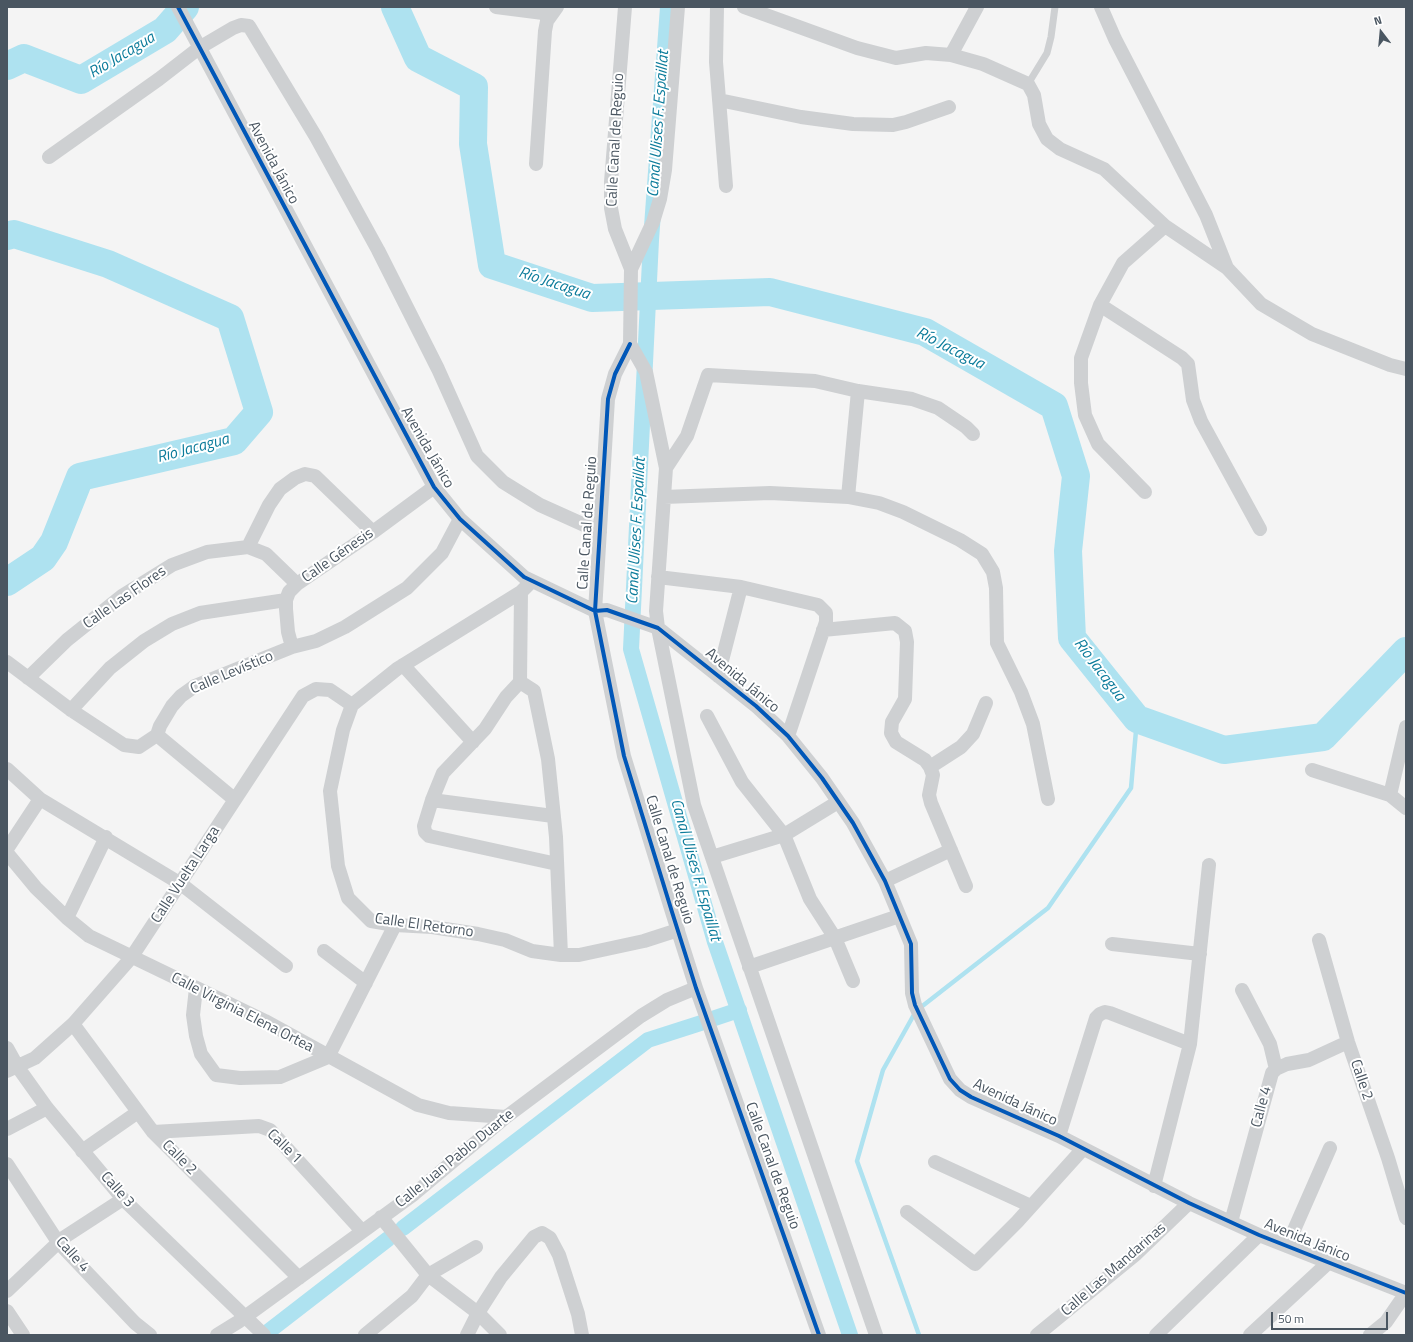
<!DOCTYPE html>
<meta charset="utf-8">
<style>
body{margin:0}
#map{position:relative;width:1413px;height:1342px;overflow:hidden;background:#f4f4f4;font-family:"Titillium Web",sans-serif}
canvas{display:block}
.frame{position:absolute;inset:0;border:8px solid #4a5661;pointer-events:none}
.north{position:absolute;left:1361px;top:12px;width:40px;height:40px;-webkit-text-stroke:3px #fff;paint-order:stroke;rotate:344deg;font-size:11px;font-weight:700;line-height:16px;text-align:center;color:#4a5661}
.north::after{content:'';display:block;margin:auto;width:14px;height:18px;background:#4a5661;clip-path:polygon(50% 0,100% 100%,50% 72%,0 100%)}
.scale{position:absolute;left:1271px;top:1312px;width:117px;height:18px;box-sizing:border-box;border:2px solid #4a5661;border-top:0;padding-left:5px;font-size:12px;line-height:14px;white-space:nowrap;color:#4a5661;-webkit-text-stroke:3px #fff;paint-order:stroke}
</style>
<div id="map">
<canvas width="1413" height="1342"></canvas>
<div class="frame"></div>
<div class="north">N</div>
<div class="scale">50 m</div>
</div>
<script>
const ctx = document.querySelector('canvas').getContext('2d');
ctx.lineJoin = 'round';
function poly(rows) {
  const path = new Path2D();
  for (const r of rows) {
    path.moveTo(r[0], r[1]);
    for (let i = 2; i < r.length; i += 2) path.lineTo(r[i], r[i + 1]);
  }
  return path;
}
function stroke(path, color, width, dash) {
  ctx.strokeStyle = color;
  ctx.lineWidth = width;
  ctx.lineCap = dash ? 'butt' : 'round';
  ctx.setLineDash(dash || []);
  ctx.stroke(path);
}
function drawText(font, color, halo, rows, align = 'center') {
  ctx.font = font + ' "Titillium Web",sans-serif';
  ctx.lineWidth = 4;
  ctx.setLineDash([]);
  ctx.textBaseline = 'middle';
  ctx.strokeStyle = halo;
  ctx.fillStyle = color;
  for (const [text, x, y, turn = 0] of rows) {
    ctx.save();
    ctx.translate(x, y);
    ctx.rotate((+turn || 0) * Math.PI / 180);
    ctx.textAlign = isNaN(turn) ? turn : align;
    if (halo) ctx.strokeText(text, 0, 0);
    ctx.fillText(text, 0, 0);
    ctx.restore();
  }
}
const stream = poly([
 [919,1335,857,1161,883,1070,916,1011,1048,908,1131,788,1137,719]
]);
const canal = poly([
 [668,7,651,240,631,649,715,942,850,1335],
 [715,1018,739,1010],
 [403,1228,648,1040,701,1023],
 [269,1331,388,1239]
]);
const river = poly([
 [395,7,418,58,474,87,473,144,492,265,592,298,770,292,925,332,1054,406,1076,476,1068,551,1072,638,1137,719,1224,750,1323,737,1406,651],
 [7,66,24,58,81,80,165,30,185,7],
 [7,236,14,234,108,264,230,318,259,412,234,441,80,477,54,542,43,558,7,582]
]);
const lane = poly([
 [1028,84,1047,53,1051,37,1055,7]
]);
const street = poly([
 [178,7,434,487,460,519,524,577,595,611,607,610,658,628,756,706,788,736,822,778,853,823,885,881,911,944,912,993,915,1005,950,1079,960,1090,971,1097,1059,1136,1189,1203,1259,1235,1406,1293],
 [496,7,551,14],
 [625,7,611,182,611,208,615,229,631,269,630,344,646,372,666,468,656,611,658,628,694,805,876,1335],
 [717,7,716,62,726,186],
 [744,7,857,48,896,58,926,53,951,55,983,64,1028,84,1034,95,1039,124,1047,139,1060,149,1104,169,1165,226,1227,268],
 [1101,7,1115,39,1206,215,1227,268,1261,304,1312,334,1390,365,1406,369],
 [951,55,977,7],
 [719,100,801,117,853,124,893,125,906,122,949,107],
 [49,157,159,79,199,48,233,28,241,25,249,26,316,137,378,250,438,369,477,456,503,482,540,505,600,532],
 [536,164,545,31,547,21,557,7],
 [631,269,653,222,660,199,665,170,678,7],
 [1100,305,1182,358,1188,364,1193,400,1201,421,1260,529],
 [630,344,615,374,608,399,595,611,624,756,672,912,696,988,819,1335],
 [666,468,687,436,708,375,815,381,858,391,912,399,938,408,966,427,973,434],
 [1145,492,1098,444,1085,415,1081,383,1081,358,1100,305,1123,263,1165,226],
 [664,497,770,493,848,497,879,503,903,512,960,540,982,554,993,572,996,588,997,643,1021,692,1033,724,1048,799],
 [848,497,858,391],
 [248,547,269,505,280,489,295,478,305,474,315,476,373,532],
 [658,577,741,587],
 [531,582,521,592,397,669,352,705,343,730,330,791,338,866,348,898,371,921,395,925,432,927,478,934,505,940,532,951,561,955,579,955,644,941,678,930],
 [521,592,520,682,506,697,485,729,443,773,432,800,424,826,425,832,429,836,557,864],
 [823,630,895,623,905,631,907,642,905,699,892,722,891,733,896,742,925,760,930,767,933,775,929,795,931,803,966,886],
 [292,647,288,632,286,609,286,600,289,592,297,584,373,532,434,487],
 [7,662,71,710,124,745,139,747,157,735,160,726,172,706,181,696,195,686,292,647,316,641,345,627,407,588,442,553,460,519],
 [403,665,473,742],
 [718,676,741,587,818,605,826,613,826,622,788,736],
 [28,678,67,640,122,596,172,565,207,552,248,547,266,554,297,584],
 [520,682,534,691,548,759,556,837,561,955],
 [71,710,110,668,144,641,172,624,200,613,286,600],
 [707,716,742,782,784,835,810,899,835,938,853,981],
 [157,735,234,799],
 [930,767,961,747,973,734,986,703],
 [7,769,40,799,181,884,286,966],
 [1312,770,1390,795,1406,808],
 [1390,795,1406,727],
 [432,800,553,816],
 [7,849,40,799],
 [7,853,36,888,67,918,89,936,265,1021,418,1105,449,1113,506,1117],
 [712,857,784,835,838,802],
 [885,881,951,850],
 [67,918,106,837],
 [1319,940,1348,1042,1388,1158,1406,1218],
 [1112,944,1200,954],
 [324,951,366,983],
 [749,967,899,916],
 [196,988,193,1015,196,1036,201,1054,216,1075,240,1078,280,1077,328,1057,395,925],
 [1242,990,1270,1044,1276,1069],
 [73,1024,153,1132,299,1278],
 [7,1048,17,1066,47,1108,123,1199,264,1335],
 [7,1071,35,1058,73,1024,131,958,303,696,316,689,330,690,352,705],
 [7,1129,47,1108],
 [153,1132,259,1126,270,1130,362,1231],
 [1059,1136,1096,1018,1100,1014,1105,1012,1110,1013,1190,1044],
 [82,1151,138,1112],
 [935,1162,1031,1206],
 [7,1164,58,1242,135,1323,150,1335],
 [1154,1186,1190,1044,1209,865],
 [907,1212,975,1264,1017,1222,1082,1150],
 [381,1217,428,1275,478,1313,500,1335],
 [1231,1222,1272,1073,1276,1069,1287,1064,1309,1060,1348,1042],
 [1287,1246,1330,1148],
 [7,1291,63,1238,123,1199],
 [7,1311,23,1335],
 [217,1335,238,1322,414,1194,506,1117,641,1016,667,1000,696,988],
 [365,1335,412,1296,428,1275,476,1247],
 [467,1335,478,1313,501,1277,534,1237,542,1233,550,1238,559,1255,578,1314,582,1335],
 [1037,1335,1136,1254,1189,1203],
 [1156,1335,1259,1235],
 [1250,1335,1329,1262],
 [1370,1335,1386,1322,1406,1293]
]);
const cycleway = poly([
 [178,7,434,487,460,519,524,577,595,611,607,610,658,628,756,706,788,736,822,778,853,823,885,881,911,944,912,993,915,1005,950,1079,960,1090,971,1097,1059,1136,1189,1203,1259,1235,1406,1293],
 [630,344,615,374,608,399,595,611,624,756,672,912,696,988,819,1335]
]);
const streetNames = [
 ["Calle Canal de Reguio",616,140,-87],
 ["Avenida Jánico",273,163,62],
 ["Avenida Jánico",427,448,60],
 ["Calle Canal de Reguio",588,523,-86],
 ["Calle Génesis",338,556,-35],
 ["Calle Las Flores",125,598,-35],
 ["Calle Levístico",232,673,-23],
 ["Avenida Jánico",742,681,40],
 ["Calle Canal de Reguio",669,860,73],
 ["Calle Vuelta Larga",186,875,-57],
 ["Calle El Retorno",424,926,8],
 ["Calle Virginia Elena Ortea",242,1013,27],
 ["Calle 2",1361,1080,71],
 ["Avenida Jánico",1015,1103,25],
 ["Calle 4",1262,1107,-75],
 ["Calle 1",284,1147,44],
 ["Calle 2",179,1158,45],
 ["Calle Juan Pablo Duarte",455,1159,-39],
 ["Calle Canal de Reguio",772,1166,70],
 ["Calle 3",117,1190,48],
 ["Avenida Jánico",1307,1241,22],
 ["Calle 4",72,1255,48],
 ["Calle Las Mandarinas",1114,1270,-41]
];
const waterNames = [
 ["Río Jacagua",122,56,-31],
 ["Canal Ulises F. Espaillat",659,124,-86],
 ["Río Jacagua",554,284,18],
 ["Río Jacagua",950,349,27],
 ["Río Jacagua",193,449,-15],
 ["Canal Ulises F. Espaillat",637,531,-87],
 ["Río Jacagua",1099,670,53],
 ["Canal Ulises F. Espaillat",695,870,74]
];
stroke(stream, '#aee2f0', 4.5);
stroke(canal, '#aee2f0', 16);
stroke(river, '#aee2f0', 28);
stroke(lane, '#ced0d2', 7);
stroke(street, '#ced0d2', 14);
stroke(cycleway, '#0057b8', 4);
drawText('15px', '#4a5661', '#fff', streetNames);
drawText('italic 16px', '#0c7c9b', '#fff', waterNames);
</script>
